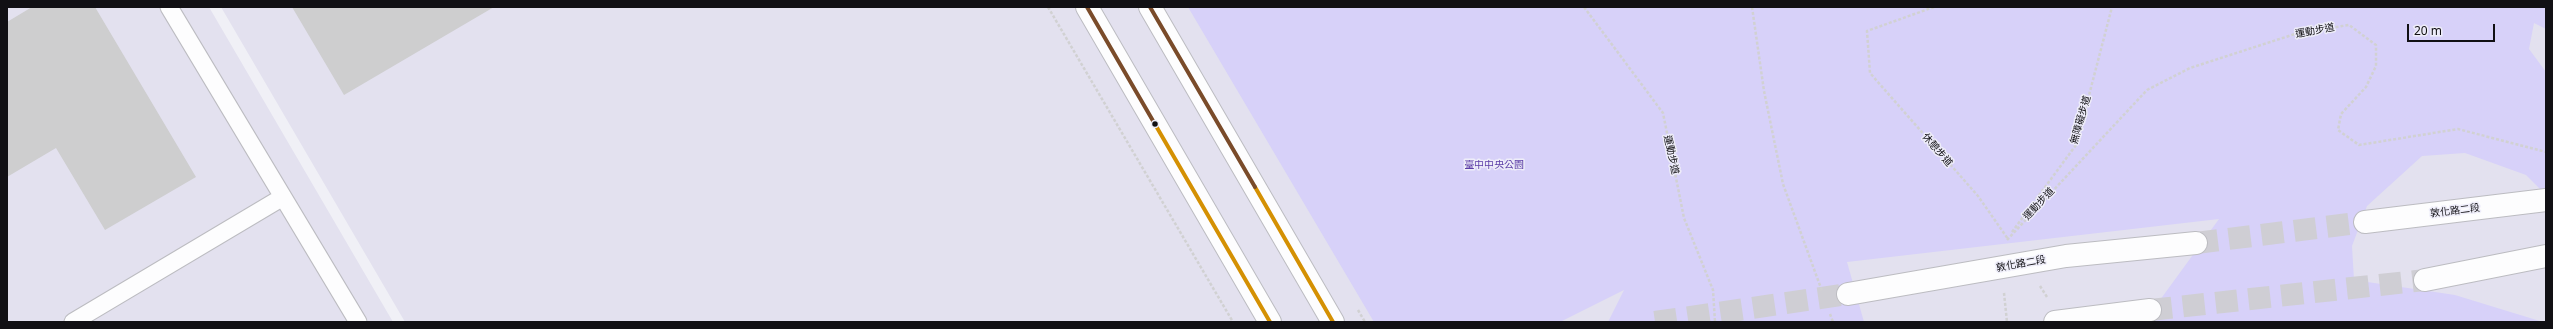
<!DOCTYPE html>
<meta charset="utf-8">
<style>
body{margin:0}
#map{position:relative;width:2553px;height:329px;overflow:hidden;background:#f0f0f6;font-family:"Noto Sans",sans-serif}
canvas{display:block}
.frame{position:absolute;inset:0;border:8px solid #111014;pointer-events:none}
.scale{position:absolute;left:2407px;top:24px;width:88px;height:18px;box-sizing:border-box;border:2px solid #111014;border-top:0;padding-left:5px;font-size:12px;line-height:14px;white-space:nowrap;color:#111014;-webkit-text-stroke:3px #eeedf9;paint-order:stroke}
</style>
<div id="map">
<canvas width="2553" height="329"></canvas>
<div class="frame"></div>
<div class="scale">20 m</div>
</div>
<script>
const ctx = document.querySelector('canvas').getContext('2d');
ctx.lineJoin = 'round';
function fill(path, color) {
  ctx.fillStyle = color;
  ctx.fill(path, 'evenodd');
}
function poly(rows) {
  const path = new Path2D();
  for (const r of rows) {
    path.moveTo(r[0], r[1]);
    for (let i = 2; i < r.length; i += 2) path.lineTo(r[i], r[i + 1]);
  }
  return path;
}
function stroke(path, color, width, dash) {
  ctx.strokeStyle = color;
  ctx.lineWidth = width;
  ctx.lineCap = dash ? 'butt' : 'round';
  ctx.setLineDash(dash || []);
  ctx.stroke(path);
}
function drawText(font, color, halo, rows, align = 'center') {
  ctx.font = font + ' "Noto Sans","Noto Sans TC",sans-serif';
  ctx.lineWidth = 3;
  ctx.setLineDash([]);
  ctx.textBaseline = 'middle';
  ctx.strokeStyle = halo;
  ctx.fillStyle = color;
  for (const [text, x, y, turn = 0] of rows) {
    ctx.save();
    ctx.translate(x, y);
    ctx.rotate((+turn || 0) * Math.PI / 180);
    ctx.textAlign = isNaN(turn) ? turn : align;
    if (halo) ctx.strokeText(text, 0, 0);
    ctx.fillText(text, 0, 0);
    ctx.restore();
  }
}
const built = poly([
 [7,7,209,7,393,322,7,322],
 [221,7,2546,7,2546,322,405,322]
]);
const green = poly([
 [1188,7,2546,7,2546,29,2534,23,2529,49,2546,72,2546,195,2526,175,2465,153,2422,156,2367,206,2352,246,2354,280,2455,295,2543,322,2144,322,2219,219,1847,262,1864,322,1608,322,1624,290,1560,322,1374,322]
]);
const building = poly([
 [32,7,95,7,196,177,105,230,56,148,7,177,7,22],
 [292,7,494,7,344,95]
]);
const secondaryTunnel = poly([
 [2196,243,2365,222],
 [2150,310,2425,280],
 [1655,322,1848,294]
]);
const path = poly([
 [1048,7,1233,322],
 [1584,7,1663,113,1684,218,1713,290,1715,322],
 [1752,7,1764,91,1783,184,1822,291],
 [1934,7,1867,31,1870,73,1978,196,2008,239],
 [2012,232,2076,145,2112,7],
 [2007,240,2147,90,2190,68,2298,33,2349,25,2376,45,2376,66,2366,87,2341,114,2338,130,2359,145,2458,129,2546,152],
 [2040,286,2047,297],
 [2004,293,2007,322],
 [1358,310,1365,322],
 [1830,314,1833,322]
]);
const lane = poly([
 [169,7,358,322],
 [73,322,283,197]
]);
const secondary = poly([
 [1087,7,1270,322],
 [1150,7,1333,322],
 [2365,222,2546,200],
 [2425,280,2546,256],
 [1848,294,2066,256,2196,243],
 [2055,322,2150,310]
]);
const bus1 = poly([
 [1156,126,1270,322],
 [1255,187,1333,322]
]);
const bus2 = poly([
 [1087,7,1156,126],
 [1150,7,1255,187]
]);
const markers = [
 [1155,124,3.5,"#111014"]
];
const streetNames = [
 ["運動步道",2315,31,-11],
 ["無障礙步道",2081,120,-74],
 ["休憩步道",1937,150,49],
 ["運動步道",1671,155,78],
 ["運動步道",2039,204,-47],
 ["敦化路二段",2455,211,-7],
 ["敦化路二段",2021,264,-10]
];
const parkNames = [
 ["臺中中央公園",1494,165]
];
fill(built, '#e3e1ef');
fill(green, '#d7d1f9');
fill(building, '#cececf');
stroke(secondaryTunnel, '#cfced4', 22, [22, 11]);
stroke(lane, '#bcbcc1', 19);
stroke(secondary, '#bcbcc1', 24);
stroke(path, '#d1d1d2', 2.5, [3, 2]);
stroke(lane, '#fdfdfe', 17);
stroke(secondary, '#fdfdfe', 22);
stroke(bus1, '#d49003', 4);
stroke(bus2, '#7a4b2a', 4);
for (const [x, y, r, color] of markers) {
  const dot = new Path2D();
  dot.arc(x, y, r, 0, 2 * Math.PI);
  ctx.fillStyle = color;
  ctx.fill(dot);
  stroke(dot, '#eeedf9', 1.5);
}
drawText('10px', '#111014', '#eeedf9', streetNames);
drawText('10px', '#5c3ea7', '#eeedf9', parkNames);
</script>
